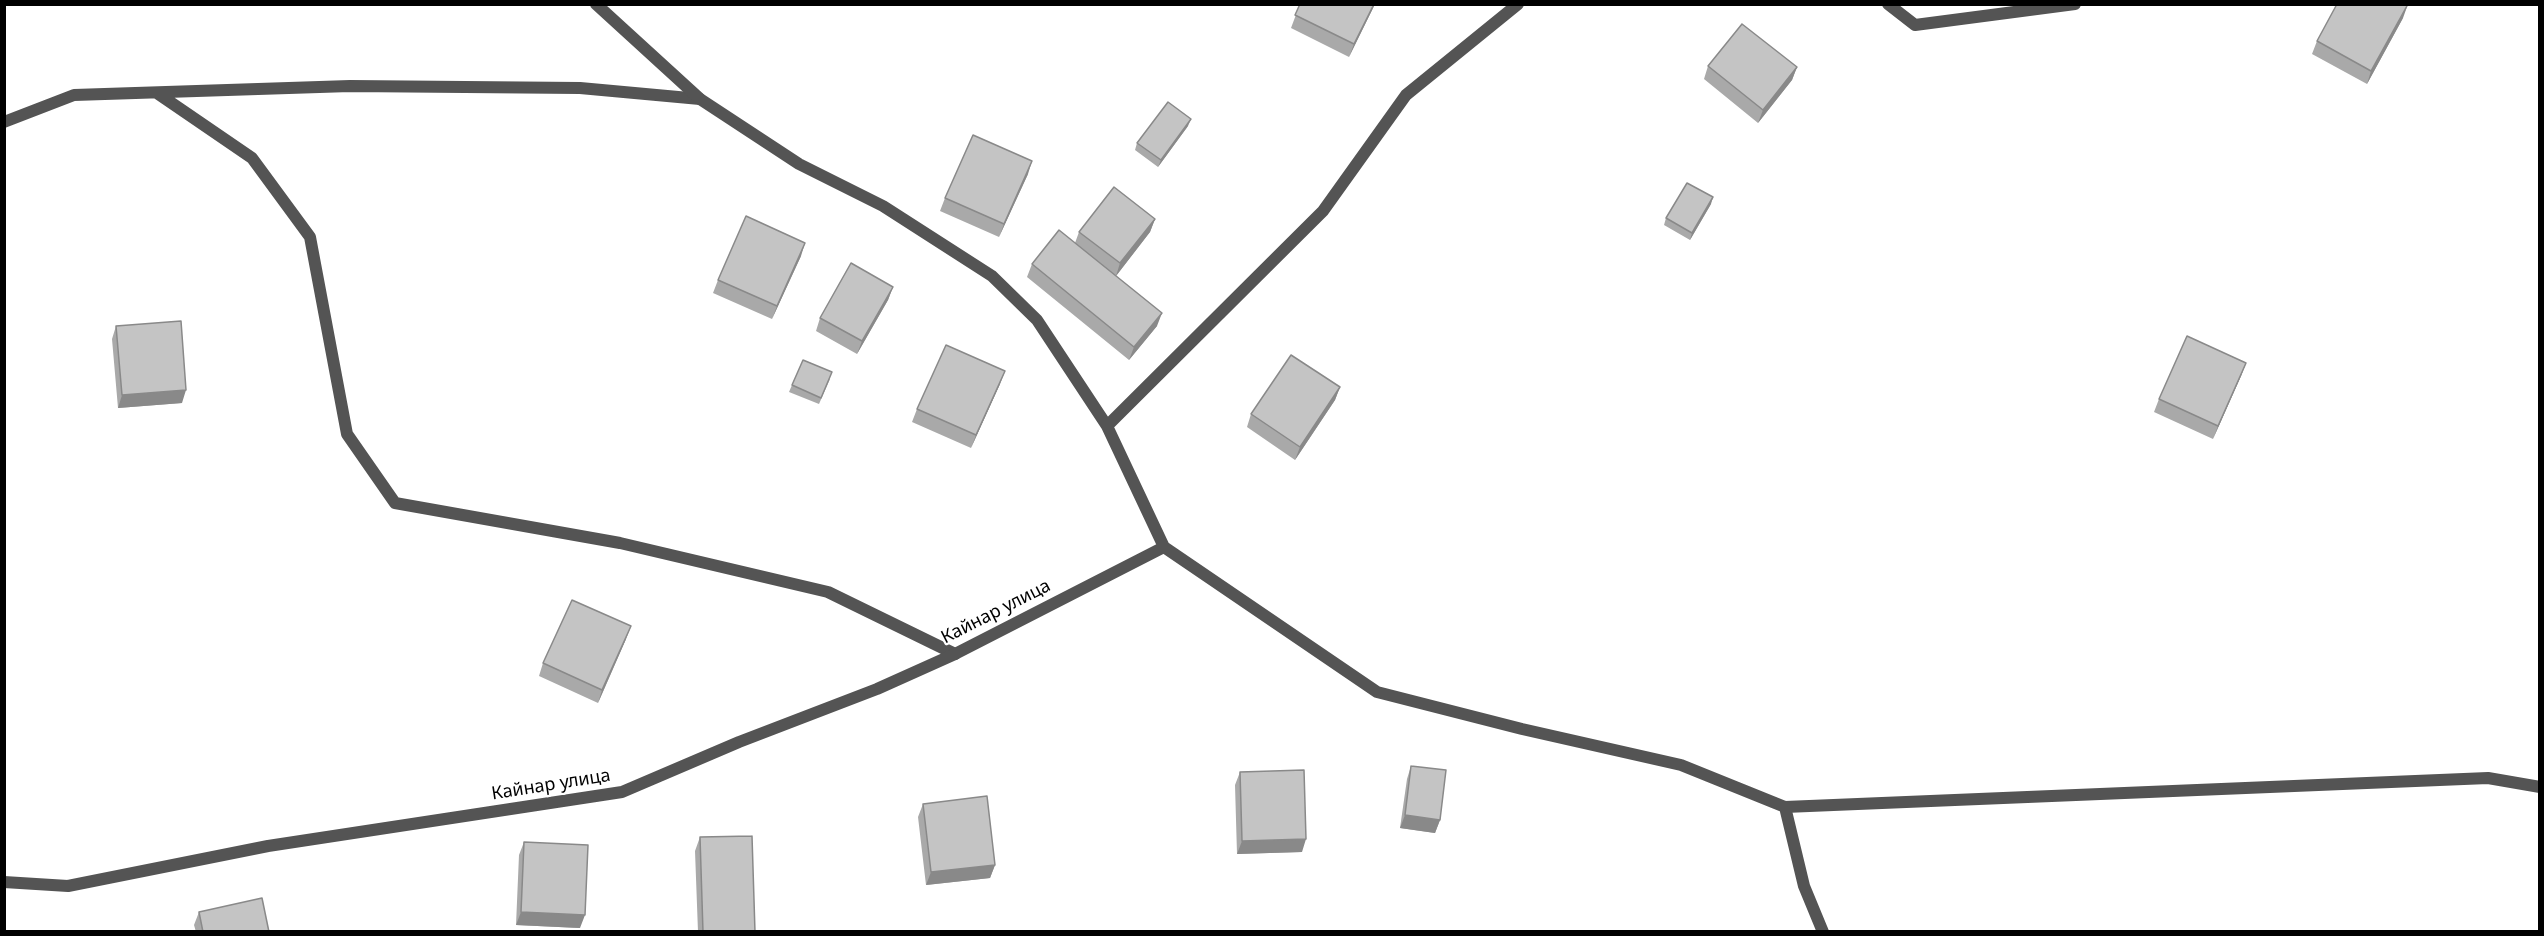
<!DOCTYPE html>
<meta charset="utf-8">
<style>
body{margin:0}
#map{position:relative;width:2544px;height:936px;overflow:hidden;background:#fff;font-family:"Noto Sans",sans-serif}
canvas{display:block}
.frame{position:absolute;inset:0;border:6px solid #000;pointer-events:none}
</style>
<div id="map">
<canvas width="2544" height="936"></canvas>
<div class="frame"></div>
</div>
<script>
const ctx = document.querySelector('canvas').getContext('2d');
ctx.lineJoin = 'round';
function poly(rows) {
  const path = new Path2D();
  for (const r of rows) {
    path.moveTo(r[0], r[1]);
    for (let i = 2; i < r.length; i += 2) path.lineTo(r[i], r[i + 1]);
  }
  return path;
}
function stroke(path, color, width, dash) {
  ctx.strokeStyle = color;
  ctx.lineWidth = width;
  ctx.lineCap = dash ? 'butt' : 'round';
  ctx.setLineDash(dash || []);
  ctx.stroke(path);
}
function fill(path, color) {
  ctx.fillStyle = color;
  ctx.fill(path, 'evenodd');
}
function drawText(font, color, halo, rows, align = 'center') {
  ctx.font = font + ' "Noto Sans",sans-serif';
  ctx.lineWidth = 4.5;
  ctx.setLineDash([]);
  ctx.textBaseline = 'middle';
  ctx.strokeStyle = halo;
  ctx.fillStyle = color;
  for (const [text, x, y, turn = 0] of rows) {
    ctx.save();
    ctx.translate(x, y);
    ctx.rotate((+turn || 0) * Math.PI / 180);
    ctx.textAlign = isNaN(turn) ? turn : align;
    if (halo) ctx.strokeText(text, 0, 0);
    ctx.fillText(text, 0, 0);
    ctx.restore();
  }
}
const lane = poly([
 [157,93,252,158,310,237,347,434,395,503,620,543,828,592,955,654],
 [4,122,74,95,350,86,580,88,700,99]
]);
const street = poly([
 [596,4,700,99,799,164,883,206,992,276,1037,320,1107,426,1164,547,1377,692,1522,729,1681,765,1785,807,2488,778,2540,787],
 [1888,4,1915,25,2075,4],
 [1107,426,1323,211,1406,95,1518,4],
 [1785,807,1804,886,1823,932],
 [4,882,68,886,268,846,622,792,739,742,877,689,955,654,1164,547]
]);
const wall = poly([
 [1300,4,1375,4,1349,57,1291,28],
 [2403,18,2367,84,2312,54,2317,41],
 [1708,66,1797,67,1792,80,1758,123,1704,79],
 [1188,126,1158,167,1135,150,1137,143],
 [1028,174,999,237,940,211,945,198],
 [1711,204,1690,240,1664,225,1666,218],
 [1155,219,1150,232,1116,276,1157,326,1129,360,1027,277,1032,264,1075,243,1079,232],
 [801,256,772,319,713,293,718,280],
 [893,287,888,300,857,354,816,331,820,318],
 [116,326,182,403,118,408,112,339],
 [2246,363,2241,376,2213,439,2154,412,2159,399],
 [830,379,819,404,789,392,792,385],
 [1000,384,971,448,912,422,917,409],
 [1340,387,1335,400,1295,460,1247,427,1251,414],
 [626,639,598,703,539,676,543,663],
 [1411,766,1440,820,1435,833,1400,828,1407,779],
 [1240,772,1302,852,1237,854,1235,785],
 [923,804,995,865,990,878,926,885,918,817],
 [700,837,755,932,698,932,695,851],
 [524,842,580,928,516,925,519,855],
 [199,912,269,932,196,932,194,925]
]);
const shadedWall = poly([
 [1374,4,1375,4,1349,57,1354,44],
 [2408,4,2403,18,2367,84,2371,71],
 [1797,67,1792,80,1758,123,1763,110],
 [1191,119,1188,126,1158,167,1161,160],
 [1032,161,1028,174,999,237,1004,224],
 [1713,197,1711,204,1690,240,1692,233],
 [1155,219,1150,232,1116,276,1120,263],
 [805,243,801,256,772,319,777,306],
 [893,287,888,300,857,354,862,341],
 [1162,313,1157,326,1129,360,1134,347],
 [2246,363,2241,376,2213,439,2218,426],
 [1005,371,1000,384,971,448,976,435],
 [1340,387,1335,400,1295,460,1300,447],
 [186,390,182,403,118,408,122,395],
 [631,626,626,639,598,703,602,690],
 [1405,815,1440,820,1435,833,1400,828],
 [1306,839,1302,852,1237,854,1242,841],
 [995,865,990,878,926,885,931,872],
 [521,912,585,915,580,928,516,925]
]);
const building = poly([
 [1300,4,1374,4,1354,44,1295,15,1300,4],
 [2337,4,2408,4,2371,71,2317,41,2337,4],
 [1742,24,1797,67,1763,110,1708,66,1742,24],
 [1168,102,1191,119,1161,160,1137,143,1168,102],
 [973,135,1032,161,1004,224,945,198,973,135],
 [1687,183,1713,197,1692,233,1666,218,1687,183],
 [1114,187,1155,219,1120,263,1079,232,1114,187],
 [746,216,805,243,777,306,718,280,746,216],
 [1059,230,1162,313,1134,347,1032,264,1059,230],
 [851,263,893,287,862,341,820,318,851,263],
 [181,321,186,390,122,395,116,326,181,321],
 [2187,336,2246,363,2218,426,2159,399,2187,336],
 [946,345,1005,371,976,435,917,409,946,345],
 [1291,355,1340,387,1300,447,1251,414,1291,355],
 [803,360,832,372,821,398,792,385,803,360],
 [572,600,631,626,602,690,543,663,572,600],
 [1411,766,1446,770,1440,820,1405,815,1411,766],
 [1304,770,1306,839,1242,841,1240,772,1304,770],
 [987,796,995,865,931,872,923,804,987,796],
 [752,836,755,932,703,932,700,837,752,836],
 [524,842,588,845,585,915,521,912,524,842],
 [262,898,269,932,203,932,199,912,262,898]
]);
const streetNames = [
 ["Кайнар улица",996,612,-27],
 ["Кайнар улица",551,785,-9]
];
stroke(lane, '#545454', 12);
stroke(street, '#545454', 12);
fill(wall, '#a9a9a9');
fill(shadedWall, '#898989');
fill(building, '#c4c4c4');
stroke(building, '#898989', 1.5);
drawText('18px', '#000', '#fff', streetNames);
</script>
